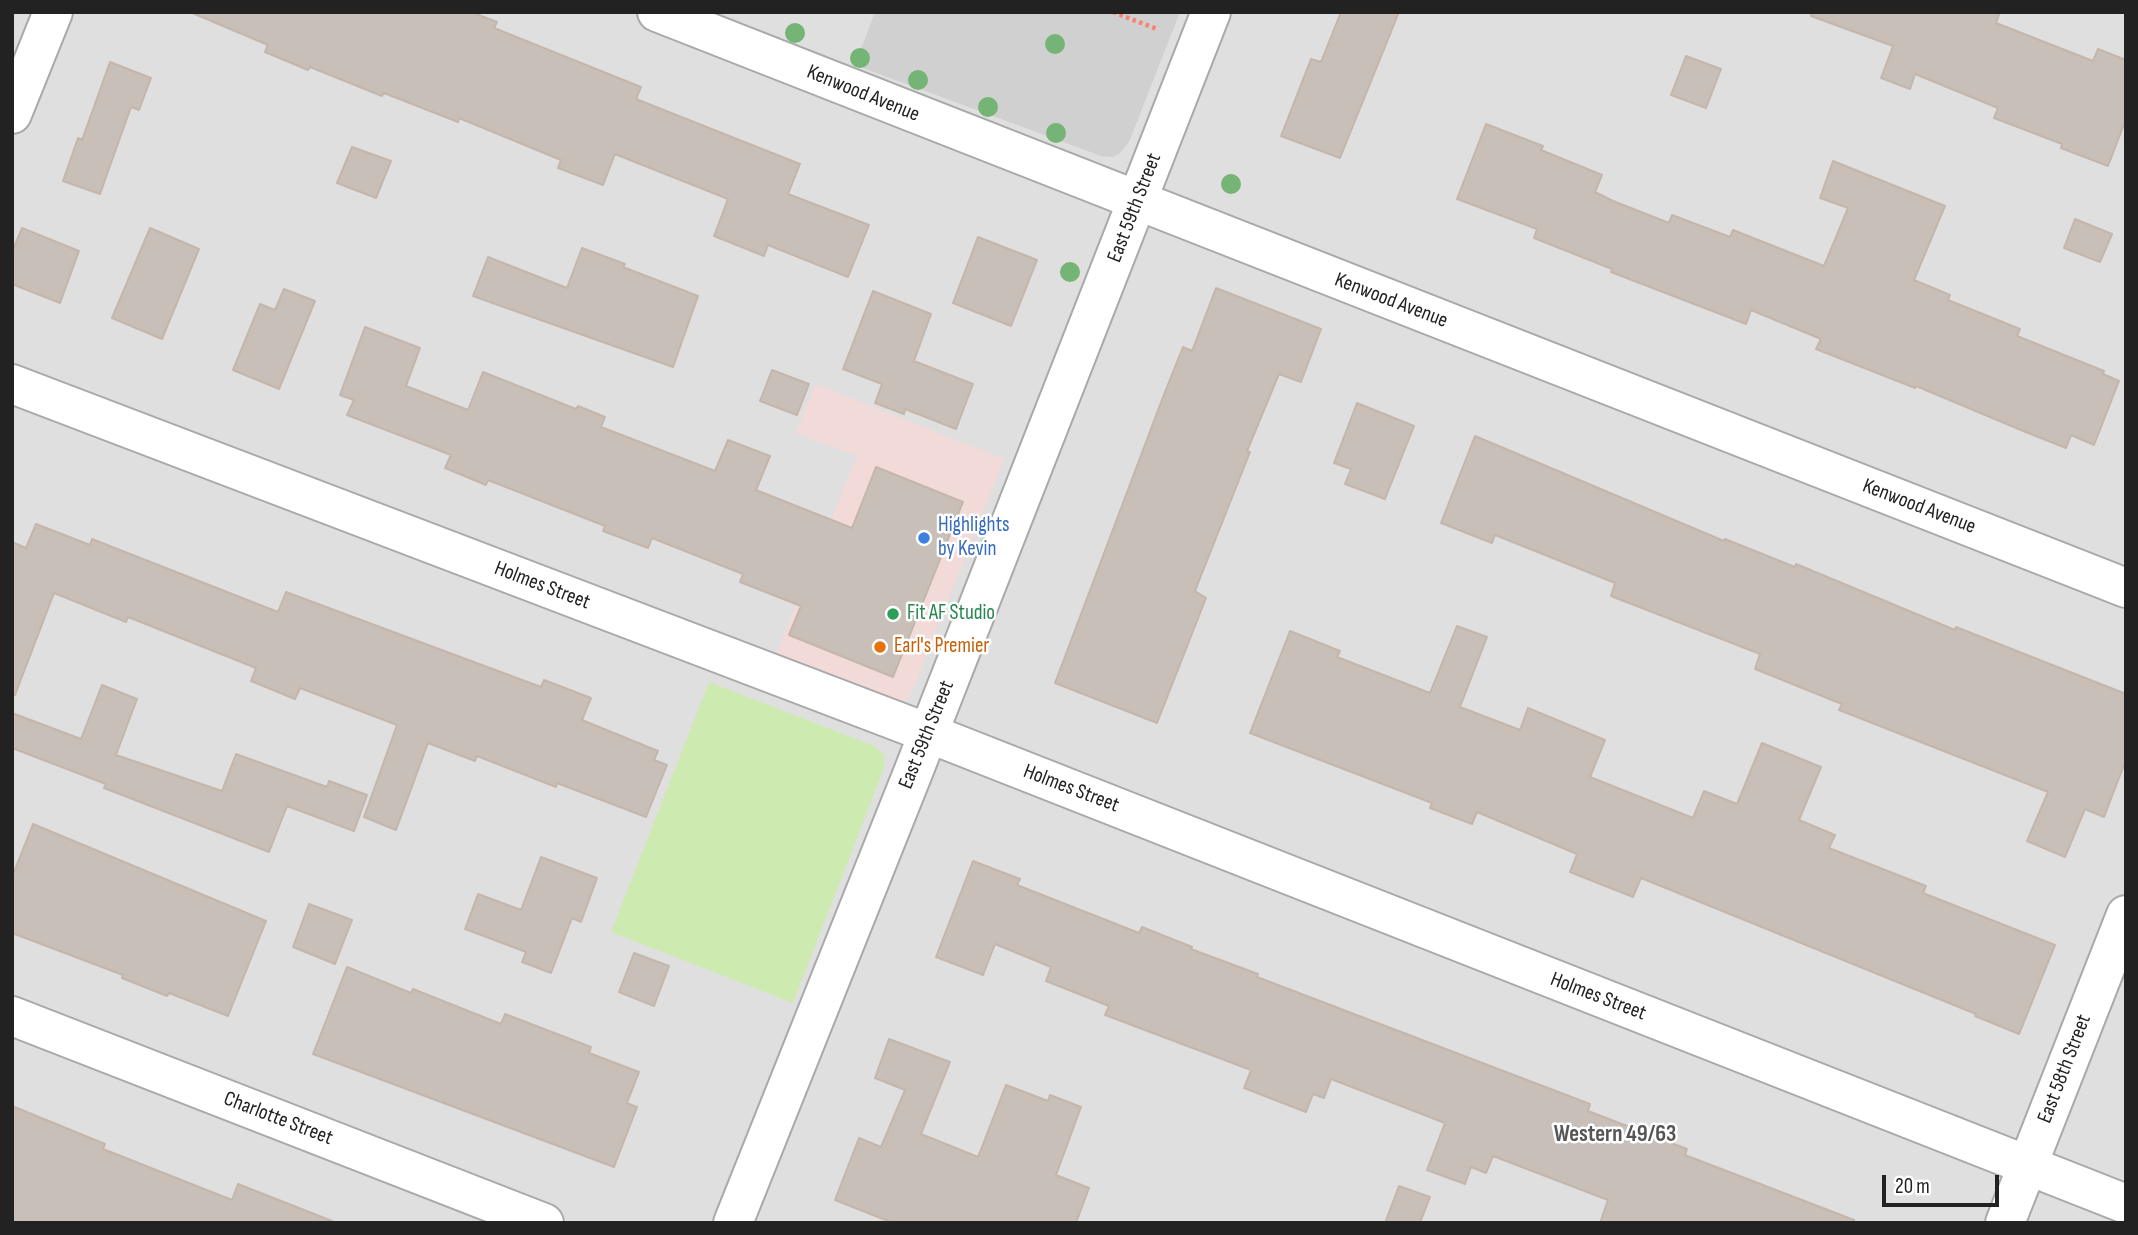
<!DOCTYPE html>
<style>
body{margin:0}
#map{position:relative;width:2138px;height:1235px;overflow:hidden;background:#f2efe9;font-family:"Sofia Sans Condensed",sans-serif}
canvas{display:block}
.frame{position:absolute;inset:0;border:14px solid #222;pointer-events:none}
.scale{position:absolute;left:1882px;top:1175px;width:117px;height:32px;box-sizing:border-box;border:4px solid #222;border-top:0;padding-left:9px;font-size:21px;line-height:24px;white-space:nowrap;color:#222;-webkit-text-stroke:5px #fff;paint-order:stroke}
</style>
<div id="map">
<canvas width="2138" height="1235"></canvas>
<div class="frame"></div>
<div class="scale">20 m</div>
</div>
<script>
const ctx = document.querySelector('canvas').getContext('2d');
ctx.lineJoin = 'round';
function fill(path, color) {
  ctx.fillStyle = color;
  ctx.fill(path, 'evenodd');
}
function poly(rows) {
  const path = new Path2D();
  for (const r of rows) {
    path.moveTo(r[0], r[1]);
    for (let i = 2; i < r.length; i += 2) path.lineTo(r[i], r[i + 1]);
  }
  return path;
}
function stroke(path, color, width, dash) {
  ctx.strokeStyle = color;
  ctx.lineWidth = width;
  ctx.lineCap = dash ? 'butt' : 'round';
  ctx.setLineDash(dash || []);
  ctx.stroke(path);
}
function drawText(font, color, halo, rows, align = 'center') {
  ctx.font = font + ' "Sofia Sans Condensed",sans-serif';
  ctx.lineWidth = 5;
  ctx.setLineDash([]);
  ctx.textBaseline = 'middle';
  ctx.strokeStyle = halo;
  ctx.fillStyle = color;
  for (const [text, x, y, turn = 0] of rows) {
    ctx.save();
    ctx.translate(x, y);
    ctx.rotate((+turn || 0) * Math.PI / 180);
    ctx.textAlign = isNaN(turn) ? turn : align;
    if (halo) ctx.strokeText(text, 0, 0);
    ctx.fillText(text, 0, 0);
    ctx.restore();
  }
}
const residential = poly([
 [12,12,2126,12,2126,1223,12,1223]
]);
const commercial = poly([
 [815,384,1004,459,913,689,908,699,894,707,772,664,857,456,796,433]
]);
const religious = poly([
 [875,12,1180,12,1129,142,1120,153,1113,157,1101,156,855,65]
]);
const grass = poly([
 [709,682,874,746,884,755,884,768,793,1003,611,932]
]);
const building = poly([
 [190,12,471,12,497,22,494,28,641,87,636,99,800,164,788,194,869,225,848,277,768,245,764,256,714,236,728,199,615,154,603,185,558,168,561,160,459,118,458,122,384,93,382,96,310,67,308,70,265,52,268,45,190,12],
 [1341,12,1399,12,1340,158,1281,136,1311,59,1321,62,1341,12],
 [1811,12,2000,12,1996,23,2093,61,2098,49,2126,60,2126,119,2108,166,2061,148,2062,144,1994,118,1998,108,1915,74,1910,89,1881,78,1893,46,1811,16,1811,12],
 [1686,56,1721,69,1706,108,1671,95,1686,56],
 [110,62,151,78,139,110,131,107,100,194,63,181,78,138,82,140,110,62],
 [1486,124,1543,146,1541,150,1602,175,1595,192,1613,201,1669,223,1672,215,1730,237,1733,230,1824,266,1848,208,1820,198,1833,161,1945,206,1914,280,1950,295,1948,300,2020,329,2017,336,2104,371,2103,374,2119,381,2094,445,2071,435,2066,448,2028,433,1916,386,1915,388,1816,349,1821,339,1751,310,1746,324,1611,272,1612,269,1534,238,1537,229,1457,199,1486,124],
 [352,147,391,161,376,198,337,183,352,147],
 [2075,219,2112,234,2100,262,2064,248,2075,219],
 [22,228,79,251,60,303,12,284,12,252,22,228],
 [150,228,199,249,162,339,112,318,150,228],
 [978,237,1037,260,1011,326,953,303,978,237],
 [582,248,625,264,623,267,698,296,673,367,473,296,488,257,567,288,582,248],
 [1216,288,1321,329,1301,382,1279,374,1247,451,1250,452,1195,591,1206,598,1157,723,1055,683,1163,397,1183,347,1192,351,1216,288],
 [284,289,315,301,279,389,233,370,260,304,275,310,284,289],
 [873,291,931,314,914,361,973,384,956,429,905,409,904,414,875,403,882,384,843,369,873,291],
 [365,327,420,348,406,386,468,410,483,372,576,409,578,406,605,417,601,427,715,471,728,440,770,456,756,490,852,528,876,467,963,502,893,677,789,635,801,606,740,582,743,574,652,538,648,548,603,531,605,526,488,480,486,485,445,468,451,455,347,415,354,400,340,395,365,327],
 [772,370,809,384,797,415,760,401,772,370],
 [1357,403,1414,426,1385,499,1345,484,1351,469,1334,463,1357,403],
 [1475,436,1724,541,1725,539,1795,567,1796,564,1955,630,1956,627,2126,694,2126,760,2104,817,2085,809,2065,857,2027,841,2048,792,1839,710,1842,704,1755,669,1760,654,1611,596,1615,583,1495,535,1492,543,1441,523,1475,436],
 [36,524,90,545,92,539,278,612,286,592,541,687,544,680,591,698,582,720,658,751,654,760,667,765,646,817,557,783,556,787,477,756,475,761,428,743,396,830,364,817,397,725,300,688,295,699,251,681,256,668,128,617,126,622,54,593,15,695,12,694,12,542,26,548,36,524],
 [1457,626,1487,637,1460,707,1520,730,1528,708,1605,740,1590,777,1693,818,1704,791,1737,804,1762,743,1821,767,1799,820,1835,835,1829,848,1926,886,1923,893,2055,945,2019,1034,1975,1016,1976,1014,1641,878,1633,897,1570,872,1577,854,1477,812,1472,824,1430,808,1432,803,1250,733,1290,631,1340,651,1337,657,1430,693,1457,626],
 [102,685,137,699,116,755,222,791,236,754,327,787,329,781,367,795,354,831,287,806,269,852,104,788,106,784,12,748,12,713,81,739,102,685],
 [33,824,266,921,228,1016,169,993,167,996,122,978,123,975,12,933,12,877,33,824],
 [541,857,597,878,581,922,572,918,551,973,522,962,526,952,465,929,478,894,521,910,541,857],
 [973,861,1020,879,1017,885,1139,933,1142,927,1192,947,1191,949,1258,974,1257,977,1590,1104,1588,1111,1687,1149,1685,1155,1854,1220,1854,1223,1600,1223,1608,1200,1493,1156,1486,1173,1471,1167,1465,1184,1427,1170,1445,1123,1331,1079,1324,1098,1313,1094,1306,1112,1244,1088,1251,1070,1105,1015,1109,1006,1046,981,1051,967,995,944,983,975,936,957,973,861],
 [309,904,352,920,335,964,293,947,309,904],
 [634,953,669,966,654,1006,619,992,634,953],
 [347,967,411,993,413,989,501,1024,505,1014,591,1047,589,1053,639,1072,627,1103,637,1107,614,1167,313,1054,347,967],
 [889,1039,950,1062,921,1134,978,1157,1006,1085,1048,1101,1050,1095,1081,1107,1056,1175,1089,1188,1076,1223,893,1223,835,1200,859,1138,881,1147,905,1090,875,1078,889,1039],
 [12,1106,105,1144,103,1149,232,1200,238,1184,332,1221,331,1223,12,1223,12,1106],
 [1399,1186,1430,1197,1420,1223,1385,1223,1399,1186]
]);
const path = poly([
 [1113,12,1157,29]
]);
const minor = poly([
 [657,12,2126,588],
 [12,114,53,12],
 [12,384,928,733,2126,1204],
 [12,1016,544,1223],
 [733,1223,912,775,1211,12],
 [2005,1223,2126,915]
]);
const trees = [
 [795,33],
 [1055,44],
 [860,58],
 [918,80],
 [988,107],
 [1056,133],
 [1231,184],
 [1070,272]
];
const markers = [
 [924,538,7,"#3f7fe0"],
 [893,614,7,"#2e9e5b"],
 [880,647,7,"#e8710a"]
];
const streetNames = [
 ["Kenwood Avenue",863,94,22],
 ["East 59th Street",1135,208,-69],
 ["Kenwood Avenue",1391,301,21],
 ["Kenwood Avenue",1919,507,21],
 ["Holmes Street",542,586,21],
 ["East 59th Street",927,735,-68],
 ["Holmes Street",1071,789,21],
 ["Holmes Street",1598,997,21],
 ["East 58th Street",2065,1069,-69],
 ["Charlotte Street",278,1119,21]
];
const shopNames = [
 ["Highlights",938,526],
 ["by Kevin",938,550]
];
const leisureNames = [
 ["Fit AF Studio",907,614]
];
const foodNames = [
 ["Earl's Premier",894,647]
];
const neighbourhoodNames = [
 ["Western 49/63",1615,1135]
];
fill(residential, '#e0dfdf');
fill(commercial, '#f2dad9');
fill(religious, '#d0d0d0');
fill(grass, '#cdebb0');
fill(building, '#c7bfb8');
stroke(building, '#c4b6ab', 2);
stroke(minor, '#a9a9a9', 42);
stroke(path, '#fa8072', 4.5, [3.5, 3.5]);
stroke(minor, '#fff', 38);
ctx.fillStyle = '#74b475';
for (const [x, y] of trees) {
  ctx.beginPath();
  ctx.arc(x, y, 10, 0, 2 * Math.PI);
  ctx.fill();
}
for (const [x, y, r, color] of markers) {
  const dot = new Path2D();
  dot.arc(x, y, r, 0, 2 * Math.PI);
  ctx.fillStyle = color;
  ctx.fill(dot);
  stroke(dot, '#fff', 2.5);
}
drawText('21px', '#222', '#fff', streetNames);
drawText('21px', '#366cbe', '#fff', shopNames, 'left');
drawText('21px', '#27864d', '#fff', leisureNames, 'left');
drawText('21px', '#c56008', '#fff', foodNames, 'left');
drawText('bold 23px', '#555', '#fff', neighbourhoodNames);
</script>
